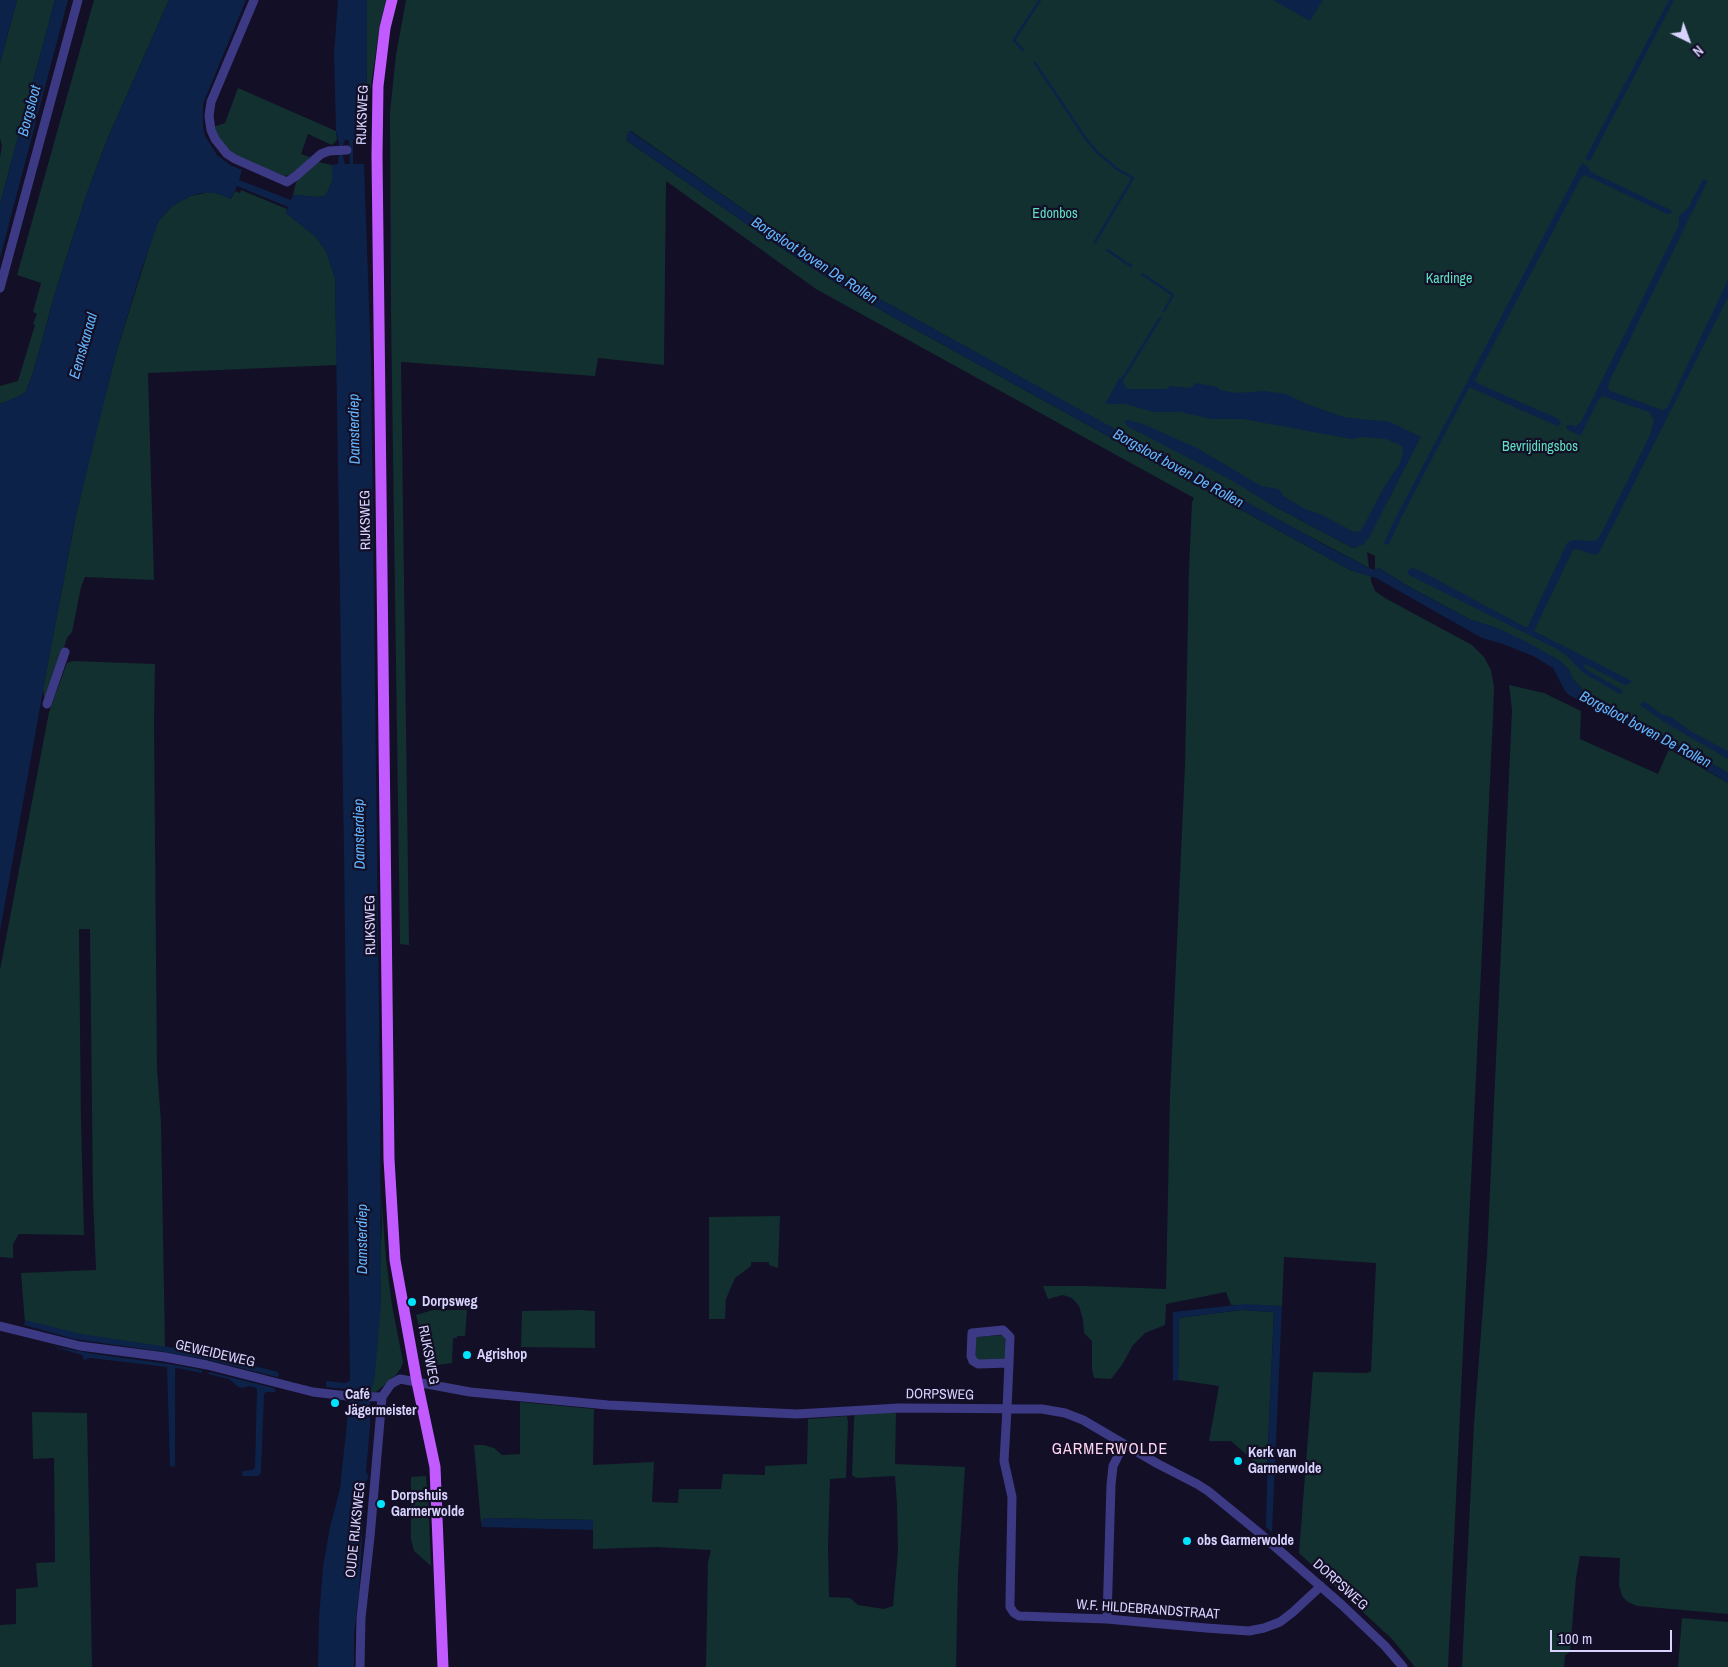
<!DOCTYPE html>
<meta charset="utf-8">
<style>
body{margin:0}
#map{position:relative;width:1728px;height:1667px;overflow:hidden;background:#130f26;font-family:"Archivo Narrow",sans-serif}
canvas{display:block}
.north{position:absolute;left:1663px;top:15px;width:50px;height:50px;-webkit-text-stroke:4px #130f26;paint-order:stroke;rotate:138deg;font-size:14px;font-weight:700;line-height:20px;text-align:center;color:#d9d4ff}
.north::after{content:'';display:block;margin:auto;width:18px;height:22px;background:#d9d4ff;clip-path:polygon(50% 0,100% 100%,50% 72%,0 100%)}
.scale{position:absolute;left:1550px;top:1630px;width:122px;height:22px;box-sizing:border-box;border:2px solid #d9d4ff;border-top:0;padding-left:6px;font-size:15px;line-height:18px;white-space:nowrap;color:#d9d4ff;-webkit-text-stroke:4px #130f26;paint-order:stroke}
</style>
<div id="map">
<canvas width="1728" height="1667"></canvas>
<div class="north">N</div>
<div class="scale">100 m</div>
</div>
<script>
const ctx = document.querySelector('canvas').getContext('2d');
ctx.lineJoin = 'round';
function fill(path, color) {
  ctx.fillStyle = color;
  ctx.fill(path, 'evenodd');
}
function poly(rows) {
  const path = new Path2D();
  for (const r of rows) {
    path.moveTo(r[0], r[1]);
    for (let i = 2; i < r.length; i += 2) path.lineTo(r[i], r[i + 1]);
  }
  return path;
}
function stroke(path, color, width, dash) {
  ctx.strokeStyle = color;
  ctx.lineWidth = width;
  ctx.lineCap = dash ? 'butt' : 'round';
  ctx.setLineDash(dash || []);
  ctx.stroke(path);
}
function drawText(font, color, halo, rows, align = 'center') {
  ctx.font = font + ' "Archivo Narrow",sans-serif';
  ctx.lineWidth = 4.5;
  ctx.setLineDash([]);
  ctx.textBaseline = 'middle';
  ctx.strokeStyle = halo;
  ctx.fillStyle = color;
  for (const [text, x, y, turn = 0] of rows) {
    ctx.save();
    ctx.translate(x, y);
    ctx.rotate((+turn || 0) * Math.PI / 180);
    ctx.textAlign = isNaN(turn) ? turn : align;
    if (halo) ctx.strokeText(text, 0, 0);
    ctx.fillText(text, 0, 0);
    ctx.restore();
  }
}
const green = poly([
 [17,0,55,0,0,204,0,157,2,146,0,138,0,63],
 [94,0,169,0,107,140,87,193,55,293,33,373,26,391,22,395,0,404,0,386,18,381,35,325,33,324,37,314,33,312,41,283,17,275],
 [367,0,386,0,380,25,365,125,367,71],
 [406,0,1728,0,1728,773,1582,689,1573,679,1496,628,1471,620,1406,585,1379,568,1375,570,1375,556,1367,552,1369,568,1258,509,869,293,818,261,631,131,626,140,778,246,834,282,891,316,1350,570,1371,576,1371,581,1375,591,1385,598,1472,645,1484,657,1491,670,1494,687,1493,717,1448,1667,1415,1667,1392,1639,1299,1553,1313,1372,1367,1373,1371,1371,1376,1263,1284,1257,1282,1306,1231,1305,1226,1292,1166,1304,1165,1325,1145,1333,1133,1345,1122,1365,1111,1379,1094,1378,1092,1369,1092,1341,1084,1333,1083,1320,1079,1306,1072,1298,1063,1295,1048,1299,1043,1286,1087,1286,1166,1289,1170,1096,1185,765,1189,568,1192,502,1194,498,816,289,666,181,664,365,598,358,595,376,401,362,409,945,400,944,391,314,390,112,396,55],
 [1255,494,1357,547,1353,548,1272,505],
 [238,88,336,131,337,140,332,145,308,134,301,154,310,157,309,160,293,174,285,176,236,157,221,144,213,127,225,123],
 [318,162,332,165,332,182,327,193,324,196,318,197,293,195,296,182],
 [241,190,287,209,286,213,316,237,326,251,335,278,337,365,148,373,154,580,85,577,81,587,72,632,67,638,48,697,44,697,43,689,76,515,96,431,117,350,154,232,159,220,164,215,172,206,190,196,210,192,223,195,231,199,235,191,240,193],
 [73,661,155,664,154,721,156,958,157,1068,161,1122,165,1347,88,1340,25,1323,21,1273,96,1270,93,1198,90,929,79,929,81,1122,84,1235,19,1234,13,1244,13,1258,0,1257,0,970,49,712,67,663],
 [1509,685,1544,693,1581,711,1580,739,1658,774,1669,749,1728,783,1728,1614,1637,1606,1628,1602,1622,1596,1619,1585,1620,1558,1580,1556,1576,1578,1570,1652,1565,1655,1564,1667,1462,1667,1474,1423,1487,1255,1512,710],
 [381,1192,386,1259,392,1305,403,1362,401,1368,396,1375,376,1392,370,1393,374,1380,382,1223],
 [780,1216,778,1268,769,1265,769,1262,751,1262,751,1266,735,1278,726,1299,725,1319,709,1319,709,1217],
 [433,1310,467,1310,465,1336,457,1336,457,1338,453,1338,452,1363,430,1366,416,1315],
 [579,1310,595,1311,595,1348,521,1347,522,1311],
 [1241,1310,1274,1312,1267,1467,1257,1464,1231,1441,1209,1441,1219,1386,1178,1380,1179,1318],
 [1005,1335,1005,1360,976,1360,975,1337],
 [520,1402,594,1409,593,1465,654,1462,652,1502,678,1503,679,1489,721,1489,723,1474,765,1475,765,1466,807,1464,808,1419,847,1416,848,1422,846,1478,830,1479,828,1546,829,1597,850,1598,858,1605,884,1609,893,1606,898,1551,897,1505,895,1476,856,1478,852,1475,854,1419,855,1415,896,1412,895,1464,965,1467,958,1575,956,1667,706,1667,708,1562,711,1550,657,1547,593,1549,593,1520,484,1518,481,1523,474,1445,484,1445,494,1448,502,1455,520,1454],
 [32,1412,87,1413,92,1667,0,1667,0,1625,16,1624,16,1589,38,1587,36,1563,55,1562,54,1458,33,1459],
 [426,1476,428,1496,431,1566,414,1551,411,1539,411,1477],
 [1682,1618,1728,1622,1728,1667,1678,1667]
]);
const water = poly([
 [0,0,17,0,0,63],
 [55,0,68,0,0,258,0,204],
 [169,0,246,0,203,104,203,127,205,136,217,155,230,165,242,170,239,180,291,200,293,195,318,197,324,196,327,193,332,182,332,165,338,164,339,152,342,152,345,164,350,164,349,140,345,140,342,148,340,148,336,131,334,54,338,0,367,0,367,71,365,125,360,140,353,140,353,164,364,164,371,362,380,1095,381,1302,376,1363,374,1380,370,1393,370,1427,366,1472,369,1477,365,1483,359,1592,354,1635,354,1667,318,1667,319,1618,323,1567,330,1527,340,1489,350,1393,346,1389,326,1387,326,1381,346,1383,350,1380,344,855,335,278,326,251,316,237,286,213,288,207,237,186,231,199,216,193,201,193,190,196,172,206,159,220,141,271,117,350,76,515,46,674,0,931,0,404,22,395,26,391,33,373,55,293,87,193,107,140],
 [1273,0,1323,0,1310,21],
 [1669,0,1674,0,1590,161,1585,159],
 [630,131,818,261,869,293,1321,543,1369,568,1375,570,1379,568,1406,585,1471,620,1495,627,1525,641,1559,660,1569,669,1573,679,1582,689,1728,773,1728,783,1660,742,1569,695,1565,691,1553,668,1533,656,1503,644,1482,638,1376,578,1350,570,891,316,834,282,778,246,626,140,628,132],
 [1582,163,1587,166,1591,172,1671,210,1672,211,1670,214,1667,214,1585,175,1581,178,1475,380,1479,384,1559,419,1561,424,1557,426,1555,425,1471,388,1469,388,1401,518,1389,544,1387,545,1384,543,1394,521],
 [1703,179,1707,180,1707,182,1610,380,1608,388,1611,391,1662,410,1667,408,1728,280,1728,297,1599,553,1594,555,1578,549,1573,550,1534,631,1632,681,1628,685,1625,685,1587,665,1583,665,1587,670,1622,690,1623,693,1620,694,1582,672,1567,656,1557,649,1409,575,1407,572,1411,568,1419,570,1525,627,1528,626,1567,543,1573,540,1595,541,1600,536,1650,435,1654,420,1649,412,1602,396,1599,399,1581,435,1578,435,1567,429,1566,426,1568,425,1576,426,1581,422,1679,225,1679,216,1688,208],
 [1120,377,1127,389,1167,389,1170,386,1190,388,1196,383,1217,387,1220,390,1237,393,1264,391,1286,394,1309,405,1344,417,1369,420,1388,421,1421,437,1370,536,1364,544,1353,548,1272,505,1229,479,1127,426,1124,421,1127,420,1143,424,1197,448,1261,486,1278,489,1281,491,1283,496,1305,509,1322,515,1354,532,1360,531,1363,527,1383,489,1400,463,1403,453,1402,446,1386,439,1363,437,1351,439,1243,419,1211,419,1181,412,1153,412,1126,404,1105,404],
 [1644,701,1661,714,1671,717,1692,732,1728,751,1728,759,1664,722,1640,705],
 [1246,1304,1282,1306,1272,1532,1266,1527,1268,1443,1274,1312,1241,1310,1179,1318,1178,1380,1173,1381,1173,1312],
 [25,1320,81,1334,195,1351,278,1372,279,1375,277,1377,209,1360,165,1352,74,1339,24,1325],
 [51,1346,95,1354,169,1364,202,1370,202,1373,177,1368,175,1369,175,1467,170,1466,167,1367,90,1358,84,1360,82,1355],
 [209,1372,274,1388,276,1392,266,1392,264,1394,261,1473,258,1476,243,1476,242,1473,243,1471,253,1470,255,1467,257,1389,254,1387,249,1386,243,1388,238,1387,229,1379,208,1374],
 [484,1518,593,1520,593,1530,482,1527,481,1523]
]);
const stream = poly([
 [1023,50,1014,40,1040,0],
 [1035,63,1086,139,1098,153,1117,169,1133,178,1095,242],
 [1107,250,1131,266],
 [1142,274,1173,295,1164,311],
 [1122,380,1160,318]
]);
const minor = poly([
 [254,0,211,102,209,116,211,130,215,139,227,154,235,159,287,182,296,176,321,154,329,151,347,150],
 [0,288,78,0],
 [47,704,65,652],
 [0,1326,80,1346,165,1357,207,1365,313,1392,347,1396,382,1397],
 [1009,1363,978,1364,973,1361,971,1356,972,1333,1003,1330,1010,1337,1009,1363,1007,1409,1004,1461,1012,1497,1010,1601,1010,1607,1014,1613,1019,1616,1107,1619,1206,1628,1249,1631,1264,1628,1280,1622,1293,1612,1321,1586],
 [1107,1619,1111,1485,1113,1466,1124,1444],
 [360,1667,361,1618,370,1537,382,1397,391,1384,400,1379,470,1392,608,1405,691,1409,797,1414,899,1408,1042,1409,1065,1413,1083,1420,1158,1464,1197,1484,1208,1491,1257,1531,1342,1605,1385,1646,1403,1667]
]);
const major = poly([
 [392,0,385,28,378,86,377,155,389,1159,395,1260,417,1382,435,1467,443,1667]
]);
const markers = [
 [412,1302,5,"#00e5ff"],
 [467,1355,5,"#00e5ff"],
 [335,1403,5,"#00e5ff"],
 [1238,1461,5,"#00e5ff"],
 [381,1504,5,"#00e5ff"],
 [1187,1541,5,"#00e5ff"]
];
const streetNames = [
 ["RIJKSWEG",363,115,-88],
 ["RIJKSWEG",366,520,-91],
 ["RIJKSWEG",371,925,-91],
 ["GEWEIDEWEG",215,1354,13],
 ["RIJKSWEG",428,1355,79],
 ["DORPSWEG",940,1395,1],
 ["OUDE RIJKSWEG",356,1530,-84],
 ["DORPSWEG",1340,1585,42],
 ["W.F. HILDEBRANDSTRAAT",1148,1610,4]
];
const parkNames = [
 ["Edonbos",1055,214],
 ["Kardinge",1449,279],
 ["Bevrijdingsbos",1540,447]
];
const poiNames = [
 ["Dorpsweg",422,1302],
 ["Agrishop",477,1355],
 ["Café",345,1395],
 ["Jägermeister",345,1411],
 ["Kerk van",1248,1453],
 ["Garmerwolde",1248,1469],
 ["Dorpshuis",391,1496],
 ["Garmerwolde",391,1512],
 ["obs Garmerwolde",1197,1541]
];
const waterNames = [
 ["Borgsloot",30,111,-75],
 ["Borgsloot boven De Rollen",814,261,33],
 ["Eemskanaal",84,346,-74],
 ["Damsterdiep",355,429,-91],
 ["Borgsloot boven De Rollen",1178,469,29],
 ["Borgsloot boven De Rollen",1645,730,28],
 ["Damsterdiep",360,834,-91],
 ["Damsterdiep",363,1239,-90]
];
const quarterNames = [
 ["GARMERWOLDE",1110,1450]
];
fill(green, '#12302f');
fill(water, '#0c2248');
stroke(stream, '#0c2248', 2.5);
stroke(minor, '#3d3a85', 9);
stroke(major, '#c25bff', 11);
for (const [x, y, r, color] of markers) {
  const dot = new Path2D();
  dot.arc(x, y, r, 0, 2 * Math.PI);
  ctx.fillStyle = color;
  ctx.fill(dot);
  stroke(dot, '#130f26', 2);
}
drawText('14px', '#d9d4ff', '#130f26', streetNames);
drawText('14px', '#5fe0c0', '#130f26', parkNames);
drawText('bold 14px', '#d9d4ff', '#130f26', poiNames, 'left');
drawText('italic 15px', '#62b6ff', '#130f26', waterNames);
ctx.letterSpacing = '1px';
drawText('16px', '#ffd6f0', '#130f26', quarterNames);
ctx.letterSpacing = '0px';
</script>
